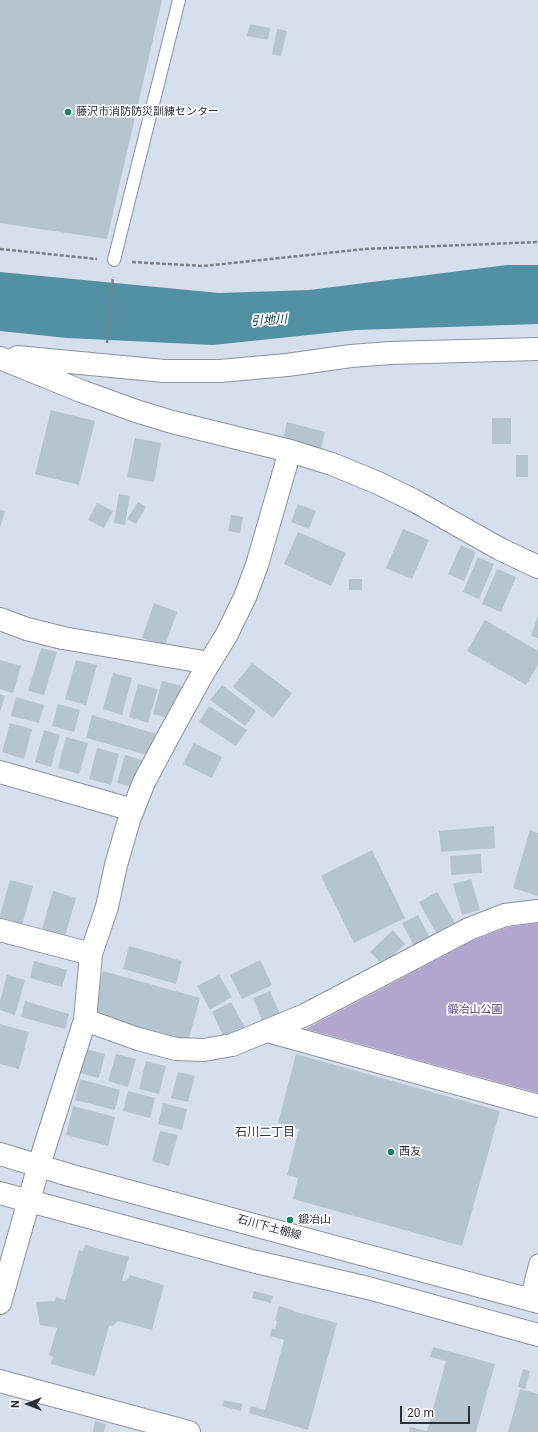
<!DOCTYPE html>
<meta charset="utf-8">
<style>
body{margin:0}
#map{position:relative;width:538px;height:1432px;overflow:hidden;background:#d6dfee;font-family:Roboto,sans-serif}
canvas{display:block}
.north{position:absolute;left:8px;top:1384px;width:40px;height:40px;-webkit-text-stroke:3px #fff;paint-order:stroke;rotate:270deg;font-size:11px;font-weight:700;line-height:16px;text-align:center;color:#2c3035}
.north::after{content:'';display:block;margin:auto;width:14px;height:18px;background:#2c3035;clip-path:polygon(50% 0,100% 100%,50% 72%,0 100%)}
.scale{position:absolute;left:400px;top:1406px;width:70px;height:18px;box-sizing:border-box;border:2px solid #2c3035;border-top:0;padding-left:5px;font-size:12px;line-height:14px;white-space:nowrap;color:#2c3035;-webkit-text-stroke:3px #fff;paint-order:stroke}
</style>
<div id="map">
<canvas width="538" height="1432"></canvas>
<div class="north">N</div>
<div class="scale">20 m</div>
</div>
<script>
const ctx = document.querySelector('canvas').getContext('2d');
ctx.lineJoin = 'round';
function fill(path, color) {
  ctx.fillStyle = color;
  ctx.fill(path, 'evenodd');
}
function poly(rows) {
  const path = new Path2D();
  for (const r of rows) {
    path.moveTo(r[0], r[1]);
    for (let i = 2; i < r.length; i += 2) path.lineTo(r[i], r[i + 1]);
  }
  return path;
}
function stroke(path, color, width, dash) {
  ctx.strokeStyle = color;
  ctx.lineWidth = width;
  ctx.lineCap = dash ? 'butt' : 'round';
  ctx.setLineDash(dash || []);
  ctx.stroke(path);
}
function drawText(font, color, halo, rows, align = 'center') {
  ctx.font = font + ' Roboto,"Noto Sans JP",sans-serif';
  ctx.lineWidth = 3.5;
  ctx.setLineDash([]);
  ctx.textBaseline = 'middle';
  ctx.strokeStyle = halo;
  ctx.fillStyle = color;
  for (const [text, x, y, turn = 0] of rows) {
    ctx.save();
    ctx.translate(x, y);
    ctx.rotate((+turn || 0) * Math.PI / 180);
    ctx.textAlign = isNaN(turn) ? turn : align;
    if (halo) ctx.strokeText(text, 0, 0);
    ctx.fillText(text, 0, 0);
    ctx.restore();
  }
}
const green = poly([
 [538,923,538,1093,306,1029,472,941,508,927]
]);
const water = poly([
 [507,265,538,265,538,324,356,330,213,345,67,338,0,331,0,272,219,293,309,290]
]);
const building = poly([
 [0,0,162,0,107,239,0,223],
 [250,24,270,28,268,40,247,36],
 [277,29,287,31,281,56,272,54],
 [51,410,95,421,79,485,35,474],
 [492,418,511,418,511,444,492,444],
 [287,422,325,432,320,452,282,443],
 [135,438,161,443,154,482,127,477],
 [516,455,528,455,528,477,516,477],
 [119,494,130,496,125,525,114,523],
 [138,502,146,507,136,524,127,519],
 [97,503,113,511,104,528,88,520],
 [298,504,316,511,309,529,291,522],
 [0,510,5,511,0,528],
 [231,515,243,517,240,533,228,531],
 [403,529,429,540,412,579,386,568],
 [298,532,346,553,331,586,284,564],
 [461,545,476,552,464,581,448,574],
 [478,557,494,564,479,599,463,592],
 [497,569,516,577,501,612,482,604],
 [349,579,362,579,362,590,349,590],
 [154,603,177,612,165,646,142,638],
 [538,616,538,638,531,636],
 [485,620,538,651,538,665,526,685,467,651],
 [41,648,57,652,44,695,28,691],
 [0,660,21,666,13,693,0,689],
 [76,660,97,665,86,705,65,699],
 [252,663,292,693,273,718,233,687],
 [113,673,132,678,122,715,103,709],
 [162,681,182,686,173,719,153,714],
 [138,684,158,689,148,723,129,717],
 [222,685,256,711,245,726,210,700],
 [0,694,5,696,0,712],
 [16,697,44,705,39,723,11,716],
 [58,704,80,710,74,732,52,726],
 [209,706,247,730,236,746,199,722],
 [92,715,157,734,151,756,86,738],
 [10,723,32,729,24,759,2,752],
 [44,730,60,735,51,767,35,762],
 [66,737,88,743,79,774,58,768],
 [194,743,222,757,212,778,183,764],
 [97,748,119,754,111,785,89,779],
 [125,755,145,761,138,789,117,783],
 [494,826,495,848,441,852,439,831],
 [530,830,538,833,538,896,513,888],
 [372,850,405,918,354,943,321,876],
 [481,854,482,873,451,875,450,856],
 [471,879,480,910,462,915,453,884],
 [10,880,33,886,22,925,0,919,0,915],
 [53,891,76,898,65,936,42,930],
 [437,892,455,923,436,933,419,902],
 [418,915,432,942,416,950,402,923],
 [393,930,405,944,383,965,370,952],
 [129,946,182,961,176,984,123,969],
 [260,960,272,985,242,999,230,975],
 [34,961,67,970,62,987,30,978],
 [103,971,200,998,188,1041,91,1014],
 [7,975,25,980,15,1015,0,1010,0,1001],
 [219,975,232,997,210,1010,197,986],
 [270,991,281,1016,263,1023,253,998],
 [25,1001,69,1014,65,1029,21,1017],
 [231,1002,247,1031,226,1042,212,1012],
 [0,1024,29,1032,19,1069,0,1064],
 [86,1049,105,1054,99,1078,80,1073],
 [116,1054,136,1059,128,1087,108,1081],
 [296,1054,500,1111,462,1246,293,1199,298,1178,287,1175,299,1129,278,1123],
 [146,1061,166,1066,159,1094,139,1089],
 [178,1072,195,1076,188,1102,171,1098],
 [80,1079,120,1090,115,1110,75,1100],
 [128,1091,155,1098,150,1118,123,1111],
 [163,1103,187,1109,182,1130,158,1124],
 [73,1106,115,1117,108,1146,66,1135],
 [160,1131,178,1135,169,1166,152,1161],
 [85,1245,129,1257,122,1281,127,1280,130,1275,164,1285,152,1330,118,1321,114,1325,109,1326,95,1376,51,1364,53,1357,49,1355,57,1328,40,1325,36,1302,55,1301,56,1297,65,1300,79,1250,83,1251],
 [254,1291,273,1296,271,1303,252,1298],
 [279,1306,293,1310,293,1311,337,1323,308,1430,249,1413,251,1406,265,1410,284,1340,270,1336,272,1328,275,1329,277,1321,275,1320],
 [433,1347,495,1364,476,1432,409,1432,410,1427,427,1431,446,1361,430,1357],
 [523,1369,530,1371,525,1389,518,1387],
 [520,1389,538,1394,538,1432,508,1432],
 [224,1400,242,1404,241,1411,222,1406],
 [95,1421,106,1424,104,1432,93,1432]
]);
const path = poly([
 [0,249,97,259],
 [132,262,204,266,365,249,538,242],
 [107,343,113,277]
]);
const service = poly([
 [114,260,179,0]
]);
const pedestrian = poly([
 [529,1299,538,1263]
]);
const minor = poly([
 [17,357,164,371,220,371,287,365,351,356,390,353,538,349],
 [0,358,81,391,136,411,172,422,290,451,332,464,378,483,413,500,500,549,538,567],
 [0,619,27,629,63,638,209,663],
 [0,772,133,810],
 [0,930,91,954],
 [85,1020,138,1039,176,1049,204,1050,232,1045,305,1015,469,929,505,915,538,911],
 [267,1031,538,1106],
 [0,1303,39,1165,85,1020,91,954,107,907,116,865,129,820,144,782,168,737,202,675,227,634,245,597,257,565,290,451],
 [0,1381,189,1432]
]);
const tertiary = poly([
 [0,1154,69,1175,538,1302],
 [0,1193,252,1261,368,1288,538,1335]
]);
const markers = [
 [68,112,4,"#19825e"],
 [391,1152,4,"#19825e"],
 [290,1220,4,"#19825e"]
];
const poiNames = [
 ["藤沢市消防防災訓練センター",76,112],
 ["西友",399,1152],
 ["鍛冶山",298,1220]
];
const parkNames = [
 ["鍛冶山公園",475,1010]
];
const streetNames = [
 ["石川下土棚線",269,1228,15]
];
const waterNames = [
 ["引地川",269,321,-4]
];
const neighbourhoodNames = [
 ["石川二丁目",265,1133]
];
fill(green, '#b2a6ce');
fill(water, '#5290a4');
fill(building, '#b5c4cf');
stroke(service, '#8b93a1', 14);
stroke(pedestrian, '#8b93a1', 19);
stroke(minor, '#8b93a1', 24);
stroke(tertiary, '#8b93a1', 24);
stroke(path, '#7b818b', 2.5, [4, 2]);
stroke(service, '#fff', 12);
stroke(pedestrian, '#fff', 17);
stroke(minor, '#fff', 22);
stroke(tertiary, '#fff', 22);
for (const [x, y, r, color] of markers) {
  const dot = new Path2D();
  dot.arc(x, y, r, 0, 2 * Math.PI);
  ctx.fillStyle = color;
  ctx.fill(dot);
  stroke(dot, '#fff', 1.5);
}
drawText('11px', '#2c3035', '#fff', poiNames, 'left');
drawText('11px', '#553e7b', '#fff', parkNames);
drawText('11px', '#2c3035', '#fff', streetNames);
drawText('italic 12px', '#003a49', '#fff', waterNames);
drawText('12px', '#313843', '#fff', neighbourhoodNames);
</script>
